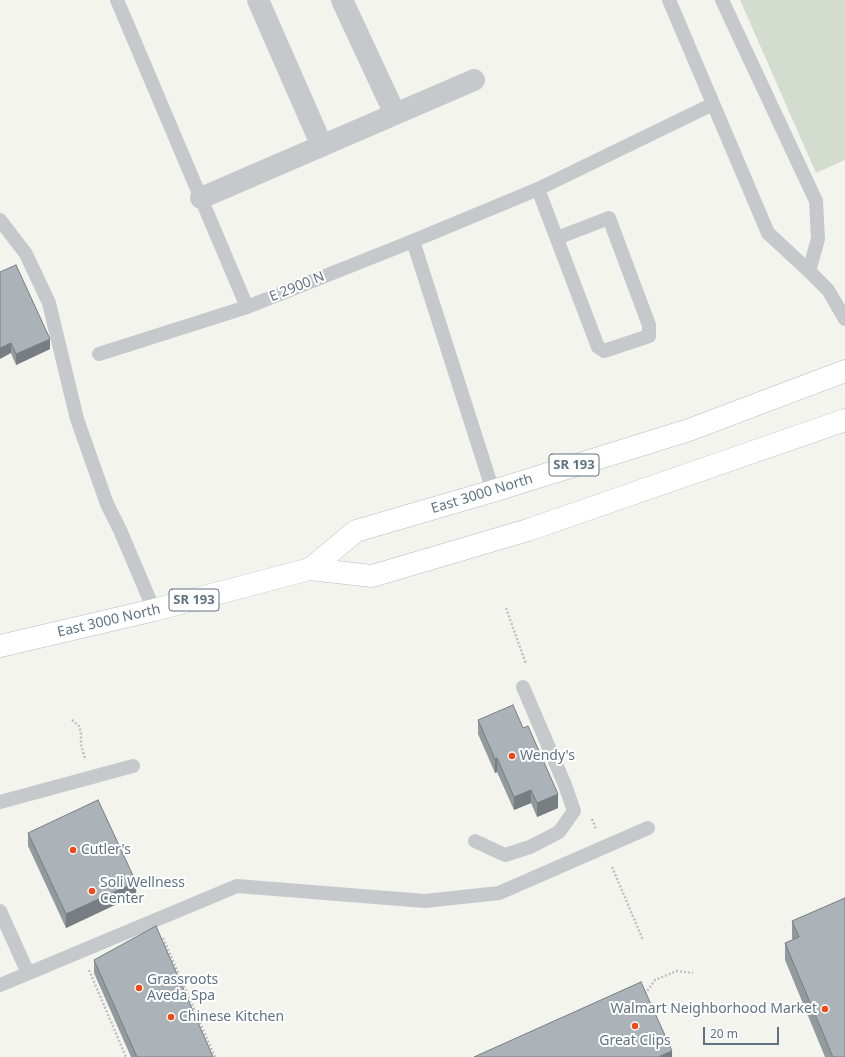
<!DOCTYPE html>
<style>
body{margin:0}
#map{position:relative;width:845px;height:1057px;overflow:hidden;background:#f4f4ef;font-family:"Noto Sans",sans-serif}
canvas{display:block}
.scale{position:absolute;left:703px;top:1027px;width:76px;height:18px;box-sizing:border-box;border:2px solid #607383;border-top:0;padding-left:5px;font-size:12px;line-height:14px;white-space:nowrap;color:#607383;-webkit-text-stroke:3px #fff;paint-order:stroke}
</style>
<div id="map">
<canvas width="845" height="1057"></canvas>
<div class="scale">20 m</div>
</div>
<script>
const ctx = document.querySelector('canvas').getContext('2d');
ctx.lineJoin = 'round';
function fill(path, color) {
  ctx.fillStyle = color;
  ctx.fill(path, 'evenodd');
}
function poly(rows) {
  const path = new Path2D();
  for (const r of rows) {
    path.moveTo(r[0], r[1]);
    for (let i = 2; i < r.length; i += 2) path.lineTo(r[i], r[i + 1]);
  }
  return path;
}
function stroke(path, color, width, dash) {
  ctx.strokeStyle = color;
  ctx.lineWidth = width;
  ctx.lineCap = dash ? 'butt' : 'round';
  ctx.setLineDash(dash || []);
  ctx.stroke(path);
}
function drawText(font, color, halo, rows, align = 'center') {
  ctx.font = font + ' "Noto Sans",sans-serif';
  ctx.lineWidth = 4;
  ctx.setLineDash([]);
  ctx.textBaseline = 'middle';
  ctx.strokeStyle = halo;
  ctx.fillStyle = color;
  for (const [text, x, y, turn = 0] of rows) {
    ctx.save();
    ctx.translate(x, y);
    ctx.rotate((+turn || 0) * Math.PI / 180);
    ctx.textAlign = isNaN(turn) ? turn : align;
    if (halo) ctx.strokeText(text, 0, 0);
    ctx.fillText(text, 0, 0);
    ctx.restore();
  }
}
const green = poly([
 [740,0,845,0,845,160,816,173]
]);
const path = poly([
 [506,608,526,664],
 [72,720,79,726,81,733,81,745,85,758],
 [592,819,596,829],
 [612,867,643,940],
 [135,890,141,904],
 [163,938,215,1057],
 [89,970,126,1057],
 [645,994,655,980,677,971,693,973]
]);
const lane = poly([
 [117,0,247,307,413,241,493,491],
 [669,0,768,233,809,271,828,290,845,319],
 [722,0,816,201,818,239,809,271],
 [538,189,713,104],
 [0,220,26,254,49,303,77,419,107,504,120,530,154,610],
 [413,241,538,189,598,347,604,351,649,336,649,325,609,218,557,238],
 [99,354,247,307],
 [0,802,133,766],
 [475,841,505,855,530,847,559,832,574,811,565,785,523,687],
 [0,911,28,973],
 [0,985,237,886,425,901,499,893,648,828]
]);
const street = poly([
 [258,0,322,146],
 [342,0,395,114],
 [201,198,474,80]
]);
const primary = poly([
 [310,569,356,531,493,491,689,430,845,371],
 [0,646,154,610,310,569,372,576,528,530,845,420]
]);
const wall = poly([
 [0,272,50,349,16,365,11,353],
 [478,720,558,808,537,817,531,803,514,810,497,772,495,773,478,734],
 [28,833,136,895,66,928,28,846],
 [845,898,845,1057,825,1057,785,960,785,943,793,940,792,938,792,921],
 [94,960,213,1057,131,1057,94,973]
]);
const shadedWall = poly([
 [50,339,50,349,16,365,16,354],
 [11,343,11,353,0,359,0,348],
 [497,758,497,772,495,773,495,759],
 [531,790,531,803,514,810,514,797],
 [558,794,558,808,537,817,537,803],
 [136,882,136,895,66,928,66,914],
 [672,1051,672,1057,658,1057]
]);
const building = poly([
 [16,265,50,339,16,354,11,343,0,348,0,272,16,265],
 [513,705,523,728,528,726,558,794,537,803,531,790,514,797,497,758,495,759,478,720,513,705],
 [98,800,136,882,66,914,28,833,98,800],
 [845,898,845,1057,833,1057,785,943,799,937,792,921,845,898],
 [156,926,213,1057,137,1057,94,960,156,926],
 [641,982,672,1051,658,1057,474,1057,641,982]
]);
const markers = [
 [512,756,4,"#f24a12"],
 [73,850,4,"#f24a12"],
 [92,891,4,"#f24a12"],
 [139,988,4,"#f24a12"],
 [825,1009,4,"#f24a12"],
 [171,1017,4,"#f24a12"],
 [635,1026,4,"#f24a12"]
];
const shields = [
 [574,465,50],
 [194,600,50]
];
const shieldNames = [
 ["SR 193",574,465],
 ["SR 193",194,600]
];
const streetNames = [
 ["E 2900 N",297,287,-22],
 ["East 3000 North",482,494,-17],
 ["East 3000 North",109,621,-13]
];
const poiNames = [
 ["Wendy's",520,756],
 ["Cutler's",81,850],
 ["Soli Wellness",100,883],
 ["Center",100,899],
 ["Grassroots",147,980],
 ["Aveda Spa",147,996],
 ["Walmart Neighborhood Market",817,1009,"right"],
 ["Chinese Kitchen",179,1017],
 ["Great Clips",635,1041,"center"]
];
fill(green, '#d4dcd0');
stroke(primary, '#b6babe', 23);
stroke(path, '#bec0c2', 2.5, [2, 2]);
stroke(lane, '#c6c9cc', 14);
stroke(street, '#c6c9cc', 22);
stroke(primary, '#fff', 22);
fill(wall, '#939a9e');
fill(shadedWall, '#787d81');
fill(building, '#abb3b8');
stroke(building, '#787d81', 1);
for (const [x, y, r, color] of markers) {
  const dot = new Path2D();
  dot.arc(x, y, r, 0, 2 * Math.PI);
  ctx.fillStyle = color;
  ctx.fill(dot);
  stroke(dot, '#fff', 1.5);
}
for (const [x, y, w] of shields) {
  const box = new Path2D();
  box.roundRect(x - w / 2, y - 11, w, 22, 3);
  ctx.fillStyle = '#fff';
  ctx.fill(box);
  stroke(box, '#607383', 1);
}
drawText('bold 13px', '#607383', null, shieldNames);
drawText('14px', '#607383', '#fff', streetNames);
drawText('14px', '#607383', '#fff', poiNames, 'left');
</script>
